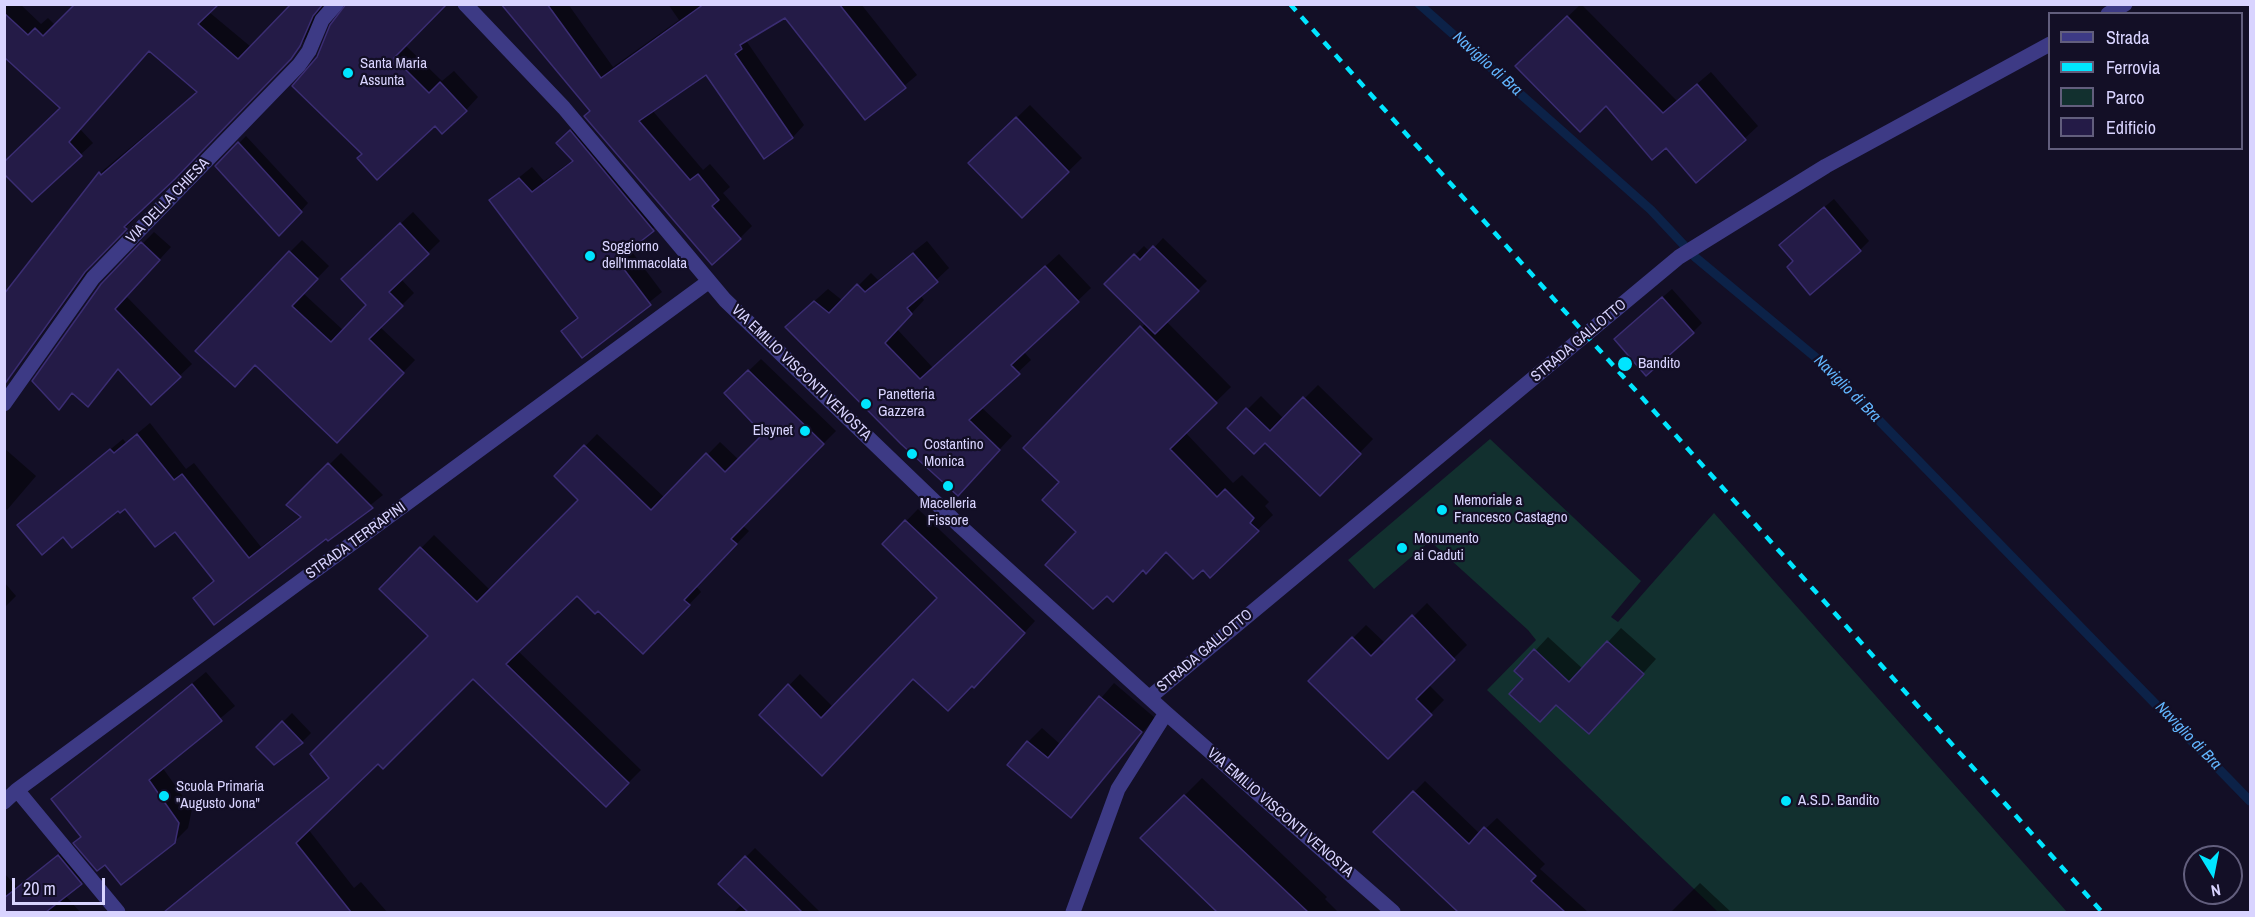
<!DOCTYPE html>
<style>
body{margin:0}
#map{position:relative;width:2255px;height:917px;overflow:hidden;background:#130f26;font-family:"Archivo Narrow",sans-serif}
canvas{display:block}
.frame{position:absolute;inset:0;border:6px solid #d9d4ff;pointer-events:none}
.legend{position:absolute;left:2048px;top:12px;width:195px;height:138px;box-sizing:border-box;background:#130f26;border:2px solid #625e7d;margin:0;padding:8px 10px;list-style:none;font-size:18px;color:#d9d4ff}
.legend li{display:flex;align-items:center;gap:12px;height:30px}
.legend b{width:30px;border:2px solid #625e7d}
.north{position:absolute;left:2183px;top:845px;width:60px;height:60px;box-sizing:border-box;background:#130f26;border:2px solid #625e7d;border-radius:50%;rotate:170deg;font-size:16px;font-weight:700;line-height:24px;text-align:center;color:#d9d4ff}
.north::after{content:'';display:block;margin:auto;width:21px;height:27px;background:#00e5ff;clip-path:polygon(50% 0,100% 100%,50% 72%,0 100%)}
.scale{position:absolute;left:12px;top:878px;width:93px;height:27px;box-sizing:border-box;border:3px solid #d9d4ff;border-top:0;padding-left:8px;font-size:18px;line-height:21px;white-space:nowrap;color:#d9d4ff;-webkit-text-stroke:4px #130f26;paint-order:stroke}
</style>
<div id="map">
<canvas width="2255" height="917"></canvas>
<div class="frame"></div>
<ul class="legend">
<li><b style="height:8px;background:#3d3a85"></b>Strada</li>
<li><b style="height:8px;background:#00e5ff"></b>Ferrovia</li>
<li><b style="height:16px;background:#12302f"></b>Parco</li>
<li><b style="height:16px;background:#241b47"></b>Edificio</li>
</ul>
<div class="north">N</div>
<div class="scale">20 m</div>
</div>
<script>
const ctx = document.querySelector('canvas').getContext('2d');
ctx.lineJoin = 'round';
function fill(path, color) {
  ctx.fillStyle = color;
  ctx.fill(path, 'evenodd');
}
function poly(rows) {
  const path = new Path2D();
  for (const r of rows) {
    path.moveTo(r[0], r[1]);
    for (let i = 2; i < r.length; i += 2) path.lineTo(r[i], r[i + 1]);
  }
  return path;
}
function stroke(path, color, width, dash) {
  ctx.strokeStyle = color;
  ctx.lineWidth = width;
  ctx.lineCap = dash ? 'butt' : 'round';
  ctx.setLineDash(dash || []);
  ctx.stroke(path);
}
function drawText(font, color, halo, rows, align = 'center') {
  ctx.font = font + ' "Archivo Narrow",sans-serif';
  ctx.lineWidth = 4.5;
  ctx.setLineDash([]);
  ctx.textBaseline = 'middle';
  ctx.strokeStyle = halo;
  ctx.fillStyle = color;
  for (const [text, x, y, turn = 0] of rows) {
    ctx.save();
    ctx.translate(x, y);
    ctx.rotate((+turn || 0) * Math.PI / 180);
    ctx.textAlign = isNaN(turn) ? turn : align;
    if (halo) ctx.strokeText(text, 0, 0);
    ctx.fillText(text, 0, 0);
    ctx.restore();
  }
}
const green = poly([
 [1490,439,1641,581,1611,617,1618,622,1714,513,2067,912,1718,912,1487,690,1536,640,1528,630,1430,541,1374,589,1348,560]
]);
const shadow = poly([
 [4,4,20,4,41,24,48,18,56,26,209,12,251,47,293,4,324,4,312,32,187,165,135,215,137,216,98,257,4,386,4,296,100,173,198,91,149,50,80,129,93,143,32,200,62,108,4,55],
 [507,4,568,4,613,67,679,20,668,4,861,4,917,75,866,118,785,16,747,42,804,125,793,137,764,157,706,72,652,110,703,170,710,164,730,187,723,193,752,226,740,238,592,111],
 [1581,4,1677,101,1711,72,1758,126,1744,139,1666,146,1531,52],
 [405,45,442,81,454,71,478,97,466,110,364,154,318,57],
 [1030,105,1082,158,1022,216,970,163],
 [583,119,666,218,629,248,662,292,582,356,563,331,578,316,491,200,532,167,544,181,573,160,558,143],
 [246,136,308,203,287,227,217,166],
 [1834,199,1869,241,1860,250,1795,261,1790,236],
 [413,212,440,241,401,279,414,293,380,327,415,360,337,441,256,363,290,252,302,240,329,266,303,293,344,331,368,305,355,267],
 [154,232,171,247,126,296,192,364,151,403,119,368,88,405,74,393,59,408,102,285],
 [1163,238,1207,281,1166,321,1231,387,1185,432,1233,483,1242,475,1269,502,1265,506,1273,515,1210,576,1203,568,1167,550,1078,532,1062,482,1025,447,1146,323,1106,284,1144,246,1150,252],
 [927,241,949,268,920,295,924,300,897,329,933,368,1059,254,1091,288,1024,352,1031,360,981,407,1012,436,970,481,800,314,828,289,843,301,871,273,878,280],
 [1672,289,1702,323,1693,332,1625,330],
 [761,359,836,431,742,525,749,531,696,586,701,592,656,639,598,609,577,593,518,651,641,770,606,805,473,677,308,829,354,888,361,882,387,912,164,912,330,777,430,636,381,589,434,535,490,590,581,500,556,476,597,434,665,498,720,442,739,460,765,434,726,393],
 [1318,385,1373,439,1320,494,1265,441,1229,428,1261,396,1284,419],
 [150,423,186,469,194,463,261,547,301,516,289,505,341,453,383,495,328,539,326,537,195,598,215,580,175,530,125,507,64,535,19,525,123,439,126,443],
 [4,448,36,476,7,510,4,507],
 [918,509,1035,621,986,675,913,678,833,763,761,715,800,674,833,707,939,598,884,544],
 [4,582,16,596,4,608],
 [1427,603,1467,645,1428,684,1444,700,1388,757,1310,681,1366,625,1386,644],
 [1621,628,1656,659,1602,719,1557,703,1525,679,1535,651,1548,637,1583,669],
 [206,672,235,706,162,767,192,809,188,828,174,842,105,863,53,799],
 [1114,683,1155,718,1071,816,1028,742,1042,728,1061,745],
 [292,713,311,733,302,742,258,747],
 [1202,778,1327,897,1325,899,1338,912,1219,912,1142,838],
 [1425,781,1480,834,1497,818,1545,864,1540,869,1588,912,1460,912,1375,832],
 [68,847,90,873,65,895,80,912,4,912,4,873,18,888],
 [755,848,820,912,734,912,742,904,720,883],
 [1700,883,1731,912,1671,912]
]);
const stream = poly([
 [1419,4,1651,210,1695,257,1826,366,2250,801]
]);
const building = poly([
 [75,4,219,4,198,24,238,59,291,4,323,4,313,16,300,46,291,59,175,179,124,227,127,229,85,272,4,385,4,294,99,172,101,175,197,92,149,51,69,142,82,156,32,202,4,174,4,162,60,108,4,57,4,13,28,35,35,28,43,36,75,4],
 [346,4,447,4,394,58,429,93,440,82,467,111,442,134,435,126,377,180,357,158,362,154,292,86,317,57,330,25,346,4],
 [501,4,547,4,601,78,704,4,839,4,906,88,865,120,785,18,740,45,742,49,735,54,793,138,764,159,706,75,639,121,690,180,698,174,719,200,712,206,741,239,712,265,584,116,590,111,501,4],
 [1567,16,1663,113,1697,84,1746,140,1696,183,1666,148,1652,160,1606,106,1580,132,1515,66,1567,16],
 [1016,117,1069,172,1022,218,968,163,1016,117],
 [570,130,654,231,617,260,651,305,582,358,561,331,578,318,489,200,519,178,532,192,573,161,556,143,570,130],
 [238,142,302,212,279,236,215,166,238,142],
 [1824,207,1861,251,1810,295,1787,267,1793,261,1779,245,1824,207],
 [400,223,429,254,389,292,403,306,369,339,404,373,337,443,255,365,235,387,195,351,289,251,318,279,292,306,331,342,366,305,341,279,400,223],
 [141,242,160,260,115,309,181,377,151,405,118,369,88,407,72,393,59,410,32,381,101,284,141,242],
 [1153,246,1199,291,1155,334,1104,284,1134,254,1140,260,1153,246],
 [913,253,938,282,907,308,912,314,885,343,920,379,1045,266,1079,302,1011,365,1020,374,969,420,1000,450,958,496,901,444,785,327,814,301,829,313,857,284,865,292,913,253],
 [1662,297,1694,333,1646,376,1614,339,1662,297],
 [1140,326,1217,403,1170,449,1217,497,1225,489,1254,518,1250,523,1259,531,1210,578,1203,570,1193,579,1166,552,1146,574,1143,570,1113,602,1107,596,1093,609,1045,565,1076,532,1042,500,1059,482,1023,448,1140,326],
 [748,370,824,444,731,539,737,544,684,600,690,605,643,654,598,611,595,614,577,596,506,664,629,783,606,807,473,679,383,769,378,764,296,843,351,912,164,912,329,778,310,754,428,636,379,589,420,547,477,602,578,500,554,476,584,445,651,510,706,453,725,472,763,434,724,393,748,370],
 [1303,397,1361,454,1320,496,1265,443,1254,454,1227,428,1246,408,1270,431,1303,397],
 [137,434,174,480,182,474,249,558,301,517,286,505,328,463,373,508,328,541,326,539,214,625,193,598,214,581,175,532,155,547,125,509,120,513,118,511,72,548,63,537,42,555,17,525,110,449,114,453,137,434],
 [905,520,1025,633,974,688,972,686,948,711,913,679,822,776,759,715,788,684,821,718,937,598,882,544,905,520],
 [1412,615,1455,660,1416,699,1432,715,1388,759,1308,681,1352,637,1371,656,1412,615],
 [1607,641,1644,674,1589,734,1556,705,1540,722,1509,694,1523,679,1514,671,1534,649,1569,682,1607,641],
 [192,684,222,721,149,780,179,823,175,843,121,885,105,865,97,871,73,843,81,837,51,799,192,684],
 [1099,696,1142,732,1071,818,1007,765,1027,741,1048,758,1099,696],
 [282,721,303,743,274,765,256,747,282,721],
 [1413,791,1469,844,1484,827,1536,876,1531,881,1565,912,1458,912,1373,832,1413,791],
 [1184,795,1308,912,1217,912,1140,838,1184,795],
 [58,855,82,884,46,912,4,912,4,898,58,855],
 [745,856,802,912,748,912,718,884,745,856]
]);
const minor = poly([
 [465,4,564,108,725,300,960,526,1166,713,1393,912],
 [2108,14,2125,4],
 [4,404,93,278,299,65,309,51,322,20,336,4],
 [1150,697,1679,257,1826,166,2050,44],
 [17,790,118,912],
 [4,802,17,790,177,672,708,282],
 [1073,912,1118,789,1166,713]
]);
const rail = poly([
 [1290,4,2102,912]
]);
const markers = [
 [348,73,6,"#00e5ff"],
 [590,256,6,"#00e5ff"],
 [1625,364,8,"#00e5ff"],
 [866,404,6,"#00e5ff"],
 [805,431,6,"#00e5ff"],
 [912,454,6,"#00e5ff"],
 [948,486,6,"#00e5ff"],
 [1442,510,6,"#00e5ff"],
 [1402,548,6,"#00e5ff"],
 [164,796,6,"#00e5ff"],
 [1786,801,6,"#00e5ff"]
];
const poiNames = [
 ["Santa Maria",360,64],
 ["Assunta",360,81],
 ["Soggiorno",602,247],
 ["dell'Immacolata",602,264],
 ["Bandito",1638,364],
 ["Panetteria",878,395],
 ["Gazzera",878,412],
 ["Elsynet",793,431,"right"],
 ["Costantino",924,445],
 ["Monica",924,462],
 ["Memoriale a",1454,501],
 ["Francesco Castagno",1454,518],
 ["Macelleria",948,504,"center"],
 ["Fissore",948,521,"center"],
 ["Monumento",1414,539],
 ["ai Caduti",1414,556],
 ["Scuola Primaria",176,787],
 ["\"Augusto Jona\"",176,804],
 ["A.S.D. Bandito",1798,801]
];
const streetNames = [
 ["VIA DELLA CHIESA",168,201,-46],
 ["STRADA GALLOTTO",1579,341,-40],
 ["VIA EMILIO VISCONTI VENOSTA",801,373,44],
 ["STRADA TERRAPINI",356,541,-36],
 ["STRADA GALLOTTO",1205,651,-40],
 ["VIA EMILIO VISCONTI VENOSTA",1280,813,41]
];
const waterNames = [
 ["Naviglio di Bra",1487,64,42],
 ["Naviglio di Bra",1847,389,45],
 ["Naviglio di Bra",2188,736,46]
];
fill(green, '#12302f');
fill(shadow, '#0007');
stroke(stream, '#0c2248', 9);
fill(building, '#241b47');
stroke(building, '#3b2d73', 1.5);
stroke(minor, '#3d3a85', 15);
stroke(rail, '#00e5ff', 4.5, [9, 8]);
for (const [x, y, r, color] of markers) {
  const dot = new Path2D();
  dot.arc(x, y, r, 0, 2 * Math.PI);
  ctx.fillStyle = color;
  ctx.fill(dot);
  stroke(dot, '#130f26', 2);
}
drawText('15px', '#d9d4ff', '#130f26', poiNames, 'left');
drawText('15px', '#d9d4ff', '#130f26', streetNames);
drawText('italic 16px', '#62b6ff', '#130f26', waterNames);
</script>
